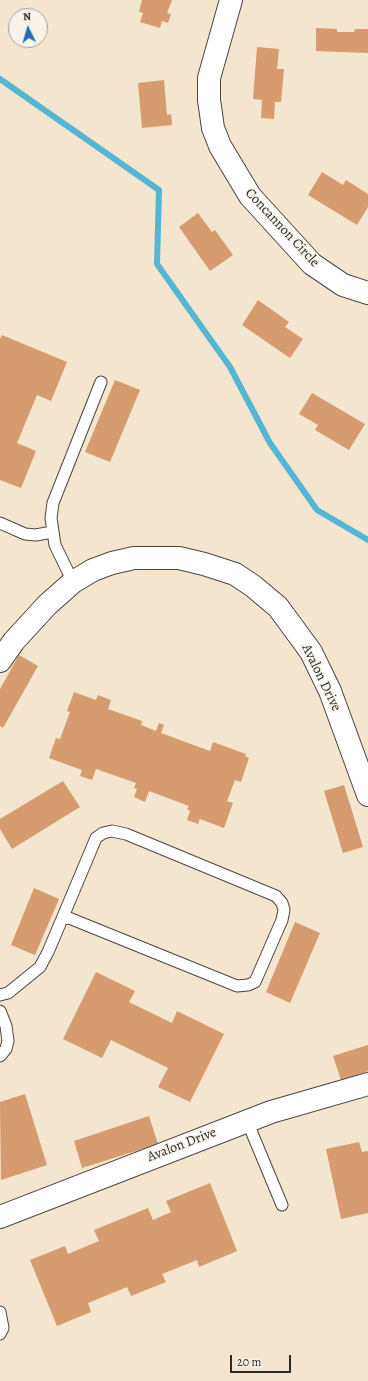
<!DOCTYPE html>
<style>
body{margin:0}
#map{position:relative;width:368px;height:1381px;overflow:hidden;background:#f4e5ce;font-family:Alegreya,serif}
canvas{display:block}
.north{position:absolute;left:8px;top:8px;width:40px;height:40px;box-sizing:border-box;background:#f7f3e8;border:1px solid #a5a39c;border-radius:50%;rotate:355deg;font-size:11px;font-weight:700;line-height:16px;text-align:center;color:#2b2b2b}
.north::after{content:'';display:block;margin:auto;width:14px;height:18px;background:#1f6fb2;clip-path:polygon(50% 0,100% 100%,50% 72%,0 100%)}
.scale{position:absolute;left:230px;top:1355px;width:61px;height:18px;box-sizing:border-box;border:2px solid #2b2b2b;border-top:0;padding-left:5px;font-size:12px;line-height:14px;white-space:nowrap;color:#2b2b2b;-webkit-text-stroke:3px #f7f3e8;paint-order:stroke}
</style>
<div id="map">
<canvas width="368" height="1381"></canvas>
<div class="north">N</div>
<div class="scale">20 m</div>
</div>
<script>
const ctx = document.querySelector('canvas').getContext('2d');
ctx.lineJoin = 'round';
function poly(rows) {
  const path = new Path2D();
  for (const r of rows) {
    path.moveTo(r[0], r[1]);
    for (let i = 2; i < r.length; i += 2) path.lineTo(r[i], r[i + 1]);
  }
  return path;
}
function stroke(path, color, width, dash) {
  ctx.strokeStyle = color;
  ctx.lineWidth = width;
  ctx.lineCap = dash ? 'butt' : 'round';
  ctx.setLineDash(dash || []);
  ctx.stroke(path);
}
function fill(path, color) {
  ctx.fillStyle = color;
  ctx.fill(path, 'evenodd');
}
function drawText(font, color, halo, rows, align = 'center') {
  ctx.font = font + ' Alegreya,serif';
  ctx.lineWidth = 3;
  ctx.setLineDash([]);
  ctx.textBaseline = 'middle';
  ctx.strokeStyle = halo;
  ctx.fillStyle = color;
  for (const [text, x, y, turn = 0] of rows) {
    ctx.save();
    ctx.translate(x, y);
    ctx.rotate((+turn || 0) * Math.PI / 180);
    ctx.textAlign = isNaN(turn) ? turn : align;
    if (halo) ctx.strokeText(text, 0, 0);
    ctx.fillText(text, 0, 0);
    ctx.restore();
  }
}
const stream = poly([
 [0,79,159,190,157,264,230,367,270,443,317,510,368,540]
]);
const building = poly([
 [142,0,172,0,167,13,171,14,168,23,162,21,160,28,140,22,143,13,139,12],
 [316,28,337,29,337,32,354,32,355,29,368,29,368,53,316,51],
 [257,47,279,49,277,69,284,69,281,102,275,102,274,119,261,118,262,100,253,99],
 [164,80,167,115,171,114,172,125,142,128,138,83],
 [322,172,343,185,346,180,368,194,368,207,357,225,308,195],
 [198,213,212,232,215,230,233,255,210,271,179,227],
 [258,300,289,322,285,327,303,339,290,358,242,325],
 [2,335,67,362,51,401,37,395,17,443,36,451,21,488,0,480,0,339],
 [115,380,140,390,110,462,85,452],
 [312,393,365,424,349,450,315,430,318,425,299,414],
 [19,655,38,666,3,728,0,726,0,689],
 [74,692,96,700,98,695,111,700,108,709,142,721,141,725,156,731,159,723,164,725,161,733,210,751,213,742,246,754,245,756,249,758,241,782,235,780,227,801,233,803,224,828,200,819,198,824,187,820,190,811,187,809,189,806,149,791,145,802,134,797,137,789,134,788,136,783,96,769,92,780,80,776,82,770,49,758,56,738,60,739,70,712,67,711],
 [63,781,80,807,12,849,0,829,0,819],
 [344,785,363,847,343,853,324,791],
 [34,888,59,899,35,955,11,945],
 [295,922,320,933,290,1003,266,992],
 [96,972,135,991,129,1002,172,1023,177,1011,224,1034,190,1102,158,1087,168,1068,111,1040,102,1058,63,1039],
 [368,1045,368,1071,341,1080,333,1056],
 [25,1094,47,1165,1,1180,0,1102],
 [149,1116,158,1144,82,1168,74,1141],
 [359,1142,362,1152,368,1151,368,1213,341,1219,326,1149],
 [210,1183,237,1251,199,1267,197,1260,162,1274,166,1282,131,1296,127,1287,88,1303,91,1312,57,1326,30,1260,65,1246,68,1254,99,1241,94,1230,148,1208,153,1220,171,1212,166,1201]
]);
const lane = poly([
 [0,523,25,534,36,535,52,532],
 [73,582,55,545,51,518,53,503,101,382],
 [0,995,8,993,40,967,48,952,62,919,96,838,103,833,112,831,126,834,276,896,282,903,284,910,282,920,255,982,248,985,237,986,69,918,62,919],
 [0,1011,6,1026,8,1041,6,1049,0,1056],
 [247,1121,282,1205],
 [0,1312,3,1328,0,1334]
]);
const street = poly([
 [231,0,209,78,209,100,213,128,220,146,250,196,312,264,343,285,368,293],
 [0,661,14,641,47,605,73,582,93,570,112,563,134,558,179,558,204,564,235,574,253,586,278,607,311,652,330,691,368,795],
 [0,1217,271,1112,368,1084]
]);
const streetNames = [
 ["Concannon Circle",282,228,47],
 ["Avalon Drive",321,678,64],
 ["Avalon Drive",182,1145,-21]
];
stroke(stream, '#55b6d3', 6);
fill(building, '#d69b6f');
stroke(lane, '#494743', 13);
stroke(street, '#494743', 24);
stroke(lane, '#fff', 11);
stroke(street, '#fff', 22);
drawText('14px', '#2b2b2b', '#f7f3e8', streetNames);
</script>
